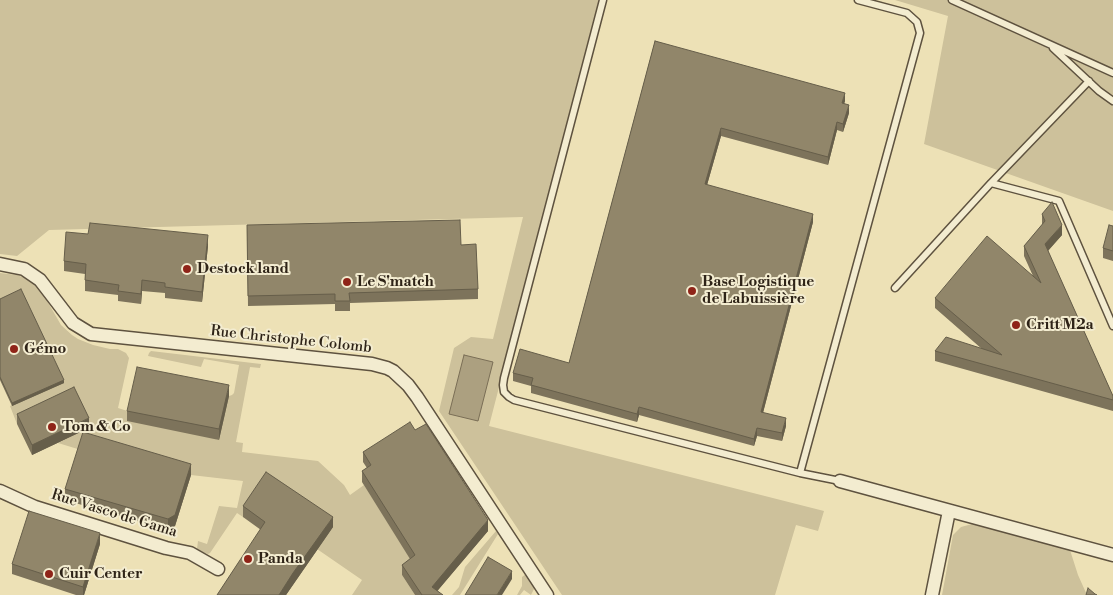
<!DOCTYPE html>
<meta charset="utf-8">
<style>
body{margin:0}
canvas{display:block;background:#ede1b6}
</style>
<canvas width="1113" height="595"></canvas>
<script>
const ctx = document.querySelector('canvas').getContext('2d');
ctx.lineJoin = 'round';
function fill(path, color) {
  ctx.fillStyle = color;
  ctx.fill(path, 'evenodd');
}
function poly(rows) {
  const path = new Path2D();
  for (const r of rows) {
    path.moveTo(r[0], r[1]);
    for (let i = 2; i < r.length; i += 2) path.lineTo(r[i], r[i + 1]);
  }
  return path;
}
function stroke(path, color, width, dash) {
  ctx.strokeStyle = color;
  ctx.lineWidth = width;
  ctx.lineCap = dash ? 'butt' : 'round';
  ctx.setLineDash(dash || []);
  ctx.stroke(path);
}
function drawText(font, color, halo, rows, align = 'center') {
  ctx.font = font + ' "Libre Bodoni",serif';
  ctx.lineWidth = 4;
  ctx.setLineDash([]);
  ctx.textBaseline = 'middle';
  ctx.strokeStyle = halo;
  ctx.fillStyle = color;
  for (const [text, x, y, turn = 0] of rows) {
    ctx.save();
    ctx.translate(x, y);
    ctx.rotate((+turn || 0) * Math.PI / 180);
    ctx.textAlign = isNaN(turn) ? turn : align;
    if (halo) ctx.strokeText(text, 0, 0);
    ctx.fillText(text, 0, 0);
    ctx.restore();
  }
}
const green = poly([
 [0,0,599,0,489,426,824,511,818,531,796,525,775,595,562,595,439,411,454,348,471,337,493,339,523,217,49,230,17,256,0,254],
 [895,0,1113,0,1113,211,924,144,948,16],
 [0,273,17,275,31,280,42,292,61,325,72,335,78,339,93,345,110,349,118,349,126,353,129,358,118,408,219,440,229,396,232,395,234,393,239,365,204,359,201,367,148,356,149,353,151,351,261,364,260,368,250,367,236,442,243,443,242,452,318,461,344,485,350,495,364,485,415,566,402,575,415,595,352,595,362,580,317,549,243,517,237,513,210,553,208,554,199,551,197,549,198,541,207,544,219,506,237,508,243,481,191,475,83,443,81,450,58,443,89,428,74,398,17,424,10,406,63,383,0,302],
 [972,524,1070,550,1078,575,1087,595,942,595,953,535,961,527],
 [496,531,498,534,460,595,452,595,459,587,465,567],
 [526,574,535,587,531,595,524,590,520,595,517,595,522,586,522,577]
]);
const water = poly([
 [464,355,493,362,478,421,449,414,464,355]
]);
const service = poly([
 [603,0,504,378,503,385,504,392,509,397,514,400,800,473,840,481],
 [952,0,1113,73],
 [1053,48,1099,91,1113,101],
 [991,183,1089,81],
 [895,288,991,183,1059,201,1113,326],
 [800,473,920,33,917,22,907,13,858,0]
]);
const minor = poly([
 [0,264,24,269,40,280,73,323,91,334,372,364,387,368,393,371,408,385,417,397,547,595],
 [840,481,1113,555],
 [0,491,35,507,166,548,190,553,218,569],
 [932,595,949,511]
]);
const wall = poly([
 [655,41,845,101,844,103,849,113,843,132,837,130,828,165,721,136,707,185,813,222,763,413,786,426,782,441,757,436,754,446,639,415,637,422,531,393,531,386,513,381,513,373,569,363],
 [1042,214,1062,235,1048,251,1113,396,1113,411,935,361,935,351,982,349,935,308,935,298,1033,276,1024,256,1024,246,1042,225],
 [247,225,461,245,478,289,478,299,350,303,350,311,335,311,335,304,248,306],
 [1113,226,1113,261,1103,258,1103,248],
 [208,246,202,302,165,298,165,293,142,291,141,304,118,301,118,295,85,291,85,274,64,271,64,261],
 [0,299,64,383,12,406,0,380],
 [229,396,219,440,127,421,127,411],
 [17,414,89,428,32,455,17,424],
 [415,430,488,531,437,591,443,595,415,595,402,575,402,565,410,559,362,482,362,471,367,468,363,462,363,452],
 [191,475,175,526,168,530,65,500,65,489],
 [243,506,333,527,286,595,217,595,261,530,243,517],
 [100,544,84,595,76,595,12,574,12,564]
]);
const shadedWall = poly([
 [845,93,845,101,842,111,842,103],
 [849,105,849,113,843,132,843,124],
 [837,122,837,130,828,165,828,157],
 [721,128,721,136,705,192,705,184],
 [813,214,813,222,761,420,761,412],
 [1062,225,1062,235,1045,254,1045,244],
 [208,235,208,246,202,302,202,292],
 [142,280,142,291,141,304,141,294],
 [64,380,64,383,12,406,12,403],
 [229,385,229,396,219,440,219,429],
 [639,407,639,415,637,422,637,414],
 [89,418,89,428,32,455,32,445],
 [786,418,786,426,782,441,782,433],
 [757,428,757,436,754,446,754,439],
 [191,464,191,475,175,526,168,530,168,519],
 [333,517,333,527,286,595,279,595,293,573],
 [488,520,488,531,434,595,432,587],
 [100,533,100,544,84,595,83,595,83,587],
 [512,571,512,579,502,595,497,595]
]);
const building = poly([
 [655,41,845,93,842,103,849,105,843,124,837,122,828,157,721,128,705,184,813,214,761,412,786,418,782,433,757,428,754,439,639,407,637,414,531,385,533,378,513,373,520,349,569,363,655,41],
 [1052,202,1062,225,1045,244,1113,396,1113,400,935,351,946,337,1002,355,935,298,987,236,1041,283,1024,246,1045,221,1042,214,1052,202],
 [460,220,461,245,476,244,478,289,349,293,350,301,335,301,335,294,248,296,247,225,460,220],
 [90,223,208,235,202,292,165,287,165,283,142,280,141,294,118,291,119,285,85,280,86,264,64,261,66,232,88,234,90,223],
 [1109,225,1113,226,1113,251,1103,248,1109,225],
 [21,289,64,380,12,403,0,377,0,299,21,289],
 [137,367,229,385,219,429,127,411,137,367],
 [74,387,89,418,32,445,17,414,74,387],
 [410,422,415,430,426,424,488,520,432,587,443,595,422,595,402,565,415,555,362,471,371,465,363,452,410,422],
 [83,432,191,464,175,515,168,519,65,489,83,432],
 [266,472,333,517,293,573,279,595,217,595,265,522,243,506,266,472],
 [29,511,100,533,83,587,12,564,29,511],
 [488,557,512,571,497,595,465,595,488,557],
 [1088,588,1095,594,1097,595,1086,595,1088,588]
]);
const markers = [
 [187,269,5,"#8f2418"],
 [347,282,5,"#8f2418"],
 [692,291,5,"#8f2418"],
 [1016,325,5,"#8f2418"],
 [14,349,5,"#8f2418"],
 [52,427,5,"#8f2418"],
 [248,559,5,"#8f2418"],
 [49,574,5,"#8f2418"]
];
const poiNames = [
 ["Destock land",197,269],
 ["Le S'match",357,282],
 ["Base Logistique",702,282],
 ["de Labuissière",702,299],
 ["Critt M2a",1026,325],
 ["Gémo",24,349],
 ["Tom & Co",62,427],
 ["Panda",258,559],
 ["Cuir Center",59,574]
];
const streetNames = [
 ["Rue Christophe Colomb",291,340,6],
 ["Rue Vasco de Gama",114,514,17]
];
fill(green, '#cdc19b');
fill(water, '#aca080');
stroke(water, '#7a6e56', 1);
stroke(service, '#5e523f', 9);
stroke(minor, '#5e523f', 15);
stroke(service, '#f3ecd0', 6);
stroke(minor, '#f3ecd0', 12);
fill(wall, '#7d735b');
fill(shadedWall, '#665e4a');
fill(building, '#91866a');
stroke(building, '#665e4a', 1);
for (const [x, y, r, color] of markers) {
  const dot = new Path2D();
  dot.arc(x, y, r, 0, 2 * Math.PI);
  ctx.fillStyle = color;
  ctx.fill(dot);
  stroke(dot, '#f3ecd0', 2);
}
drawText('bold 15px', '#2e2317', '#f3ecd0', poiNames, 'left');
drawText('15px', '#2e2317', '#f3ecd0', streetNames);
</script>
